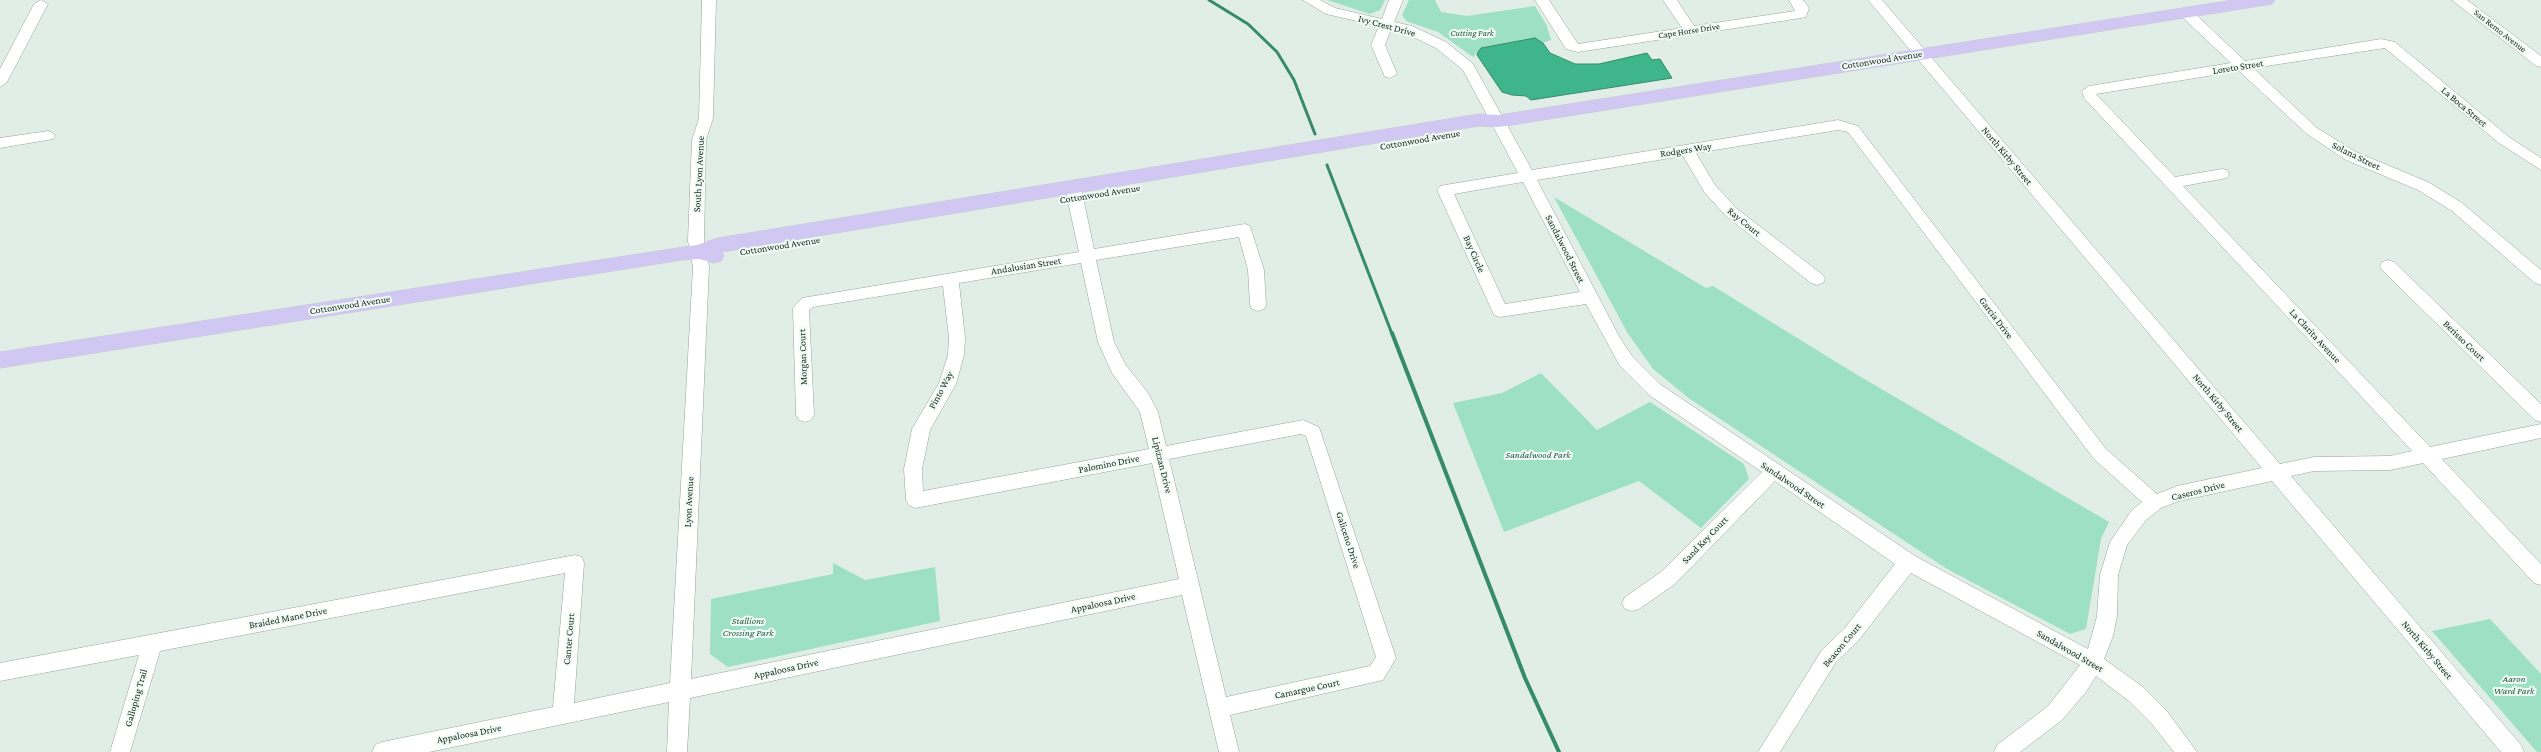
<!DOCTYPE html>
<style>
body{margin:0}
canvas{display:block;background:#e1eee8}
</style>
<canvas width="2541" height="752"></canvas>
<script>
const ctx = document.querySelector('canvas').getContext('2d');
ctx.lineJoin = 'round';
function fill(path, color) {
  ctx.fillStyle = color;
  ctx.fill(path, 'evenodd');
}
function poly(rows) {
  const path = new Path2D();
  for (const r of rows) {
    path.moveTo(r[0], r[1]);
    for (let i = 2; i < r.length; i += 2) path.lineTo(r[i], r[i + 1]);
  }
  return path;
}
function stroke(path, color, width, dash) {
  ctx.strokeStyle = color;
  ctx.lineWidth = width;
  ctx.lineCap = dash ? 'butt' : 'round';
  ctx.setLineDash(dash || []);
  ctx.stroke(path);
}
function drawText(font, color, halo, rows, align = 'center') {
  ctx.font = font + ' "Crimson Pro",serif';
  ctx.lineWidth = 4;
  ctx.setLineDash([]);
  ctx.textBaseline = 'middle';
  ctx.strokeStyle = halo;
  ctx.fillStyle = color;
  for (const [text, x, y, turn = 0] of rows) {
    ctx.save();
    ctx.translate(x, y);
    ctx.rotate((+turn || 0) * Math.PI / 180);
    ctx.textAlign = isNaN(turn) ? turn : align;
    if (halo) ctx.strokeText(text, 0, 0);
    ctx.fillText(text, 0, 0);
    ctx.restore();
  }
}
const green = poly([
 [1327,0,1385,0,1380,10,1370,14],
 [1409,0,1435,0,1441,12,1467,16,1535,6,1546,24,1551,40,1543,43,1535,38,1481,48,1473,57,1438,32,1406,21,1402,15],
 [1554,197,1706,288,1713,286,1854,373,2109,522,2101,539,2086,629,2070,634,1947,569,1690,399,1653,369,1627,332],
 [1541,373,1597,430,1650,402,1744,464,1749,479,1701,528,1639,481,1504,532,1453,403,1502,393],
 [833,563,865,580,935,567,940,621,728,667,710,654,711,599,833,574],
 [2490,619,2541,674,2541,752,2537,752,2432,631]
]);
const water = poly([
 [1535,38,1543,43,1550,53,1575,64,1599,64,1647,53,1652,60,1660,59,1672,78,1531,100,1526,96,1512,95,1502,92,1477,55,1478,52,1481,48,1535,38]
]);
const streamFar1 = poly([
 [1209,0,1248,24,1277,52,1294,80,1315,134],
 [1327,165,1392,334]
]);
const stream = poly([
 [1392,333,1525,678,1559,752]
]);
const minor = poly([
 [41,0,48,4,7,82,0,87,0,69,34,4,41,0],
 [702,0,716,0,713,118,706,140,704,241,709,267,691,679,1179,579,1152,463,915,508,909,505,906,500,904,469,912,429,939,383,948,355,949,338,943,286,813,307,809,310,814,415,811,420,805,422,799,420,796,415,793,308,802,298,1079,252,1065,188,1068,184,1073,183,1078,184,1081,188,1094,249,1245,224,1250,226,1264,270,1266,305,1264,309,1258,311,1252,309,1250,305,1248,270,1239,237,1096,260,1114,342,1125,364,1148,393,1158,412,1166,446,1303,420,1319,427,1396,658,1383,680,1230,715,1239,752,1219,752,1182,595,690,698,687,752,667,752,669,702,429,752,372,752,375,745,382,742,553,707,565,573,160,651,130,752,110,752,139,655,0,681,0,663,575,555,582,557,584,563,574,703,670,683,693,267,688,241,692,140,699,118,702,0],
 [1081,263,1098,342,1112,373,1140,412,1149,449,923,491,922,469,930,430,956,384,964,355,965,338,959,283,1081,263],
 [1301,434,1306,436,1376,657,1370,666,1226,697,1169,459,1301,434],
 [1303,0,1320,0,1335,8,1382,19,1389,0,1403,0,1394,22,1412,26,1446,42,1473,64,1532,170,1838,120,1858,126,2106,449,2157,494,2177,486,2262,468,1868,0,1882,0,2280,464,2314,457,2390,456,2412,451,2084,98,2082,91,2089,86,2231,63,2181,16,2179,13,2181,10,2186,9,2191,10,2245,61,2381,39,2395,42,2509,137,2541,158,2541,170,2499,143,2385,48,2253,68,2317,128,2356,152,2428,182,2462,203,2541,270,2541,285,2535,283,2452,211,2418,190,2346,160,2307,134,2239,71,2096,94,2175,177,2222,169,2227,170,2229,174,2227,178,2183,186,2430,447,2541,424,2541,438,2442,459,2541,564,2541,585,2534,583,2423,463,2390,470,2314,471,2291,476,2521,745,2524,752,2501,752,2272,481,2179,501,2161,508,2146,520,2127,545,2118,575,2117,616,2113,636,2104,659,2143,687,2166,710,2197,752,2174,752,2152,724,2129,701,2096,676,2086,692,2062,720,2020,752,1994,752,1997,745,2048,706,2080,665,1911,573,1858,641,1836,662,1780,752,1758,752,1822,650,1844,629,1895,564,1775,481,1675,584,1639,609,1632,611,1625,609,1622,603,1625,597,1661,572,1762,472,1649,395,1620,366,1586,304,1500,317,1494,315,1437,190,1440,186,1445,185,1518,173,1463,70,1436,48,1403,32,1391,29,1385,45,1397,74,1390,78,1385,77,1371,45,1379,26,1326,14,1303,0],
 [1838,130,1848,132,2094,459,2142,502,2132,510,2110,542,2100,575,2097,616,2088,649,1915,556,1661,385,1632,356,1620,338,1537,180,1683,156,1705,193,1726,216,1811,283,1817,285,1823,283,1825,279,1823,275,1736,208,1715,185,1696,153,1838,130],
 [1523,182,1580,292,1505,304,1454,194,1523,182],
 [1535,0,1549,0,1578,44,1682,28,1663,0,1677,0,1694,26,1795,11,1789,0,1803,0,1809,8,1806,17,1801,18,1578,52,1566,49,1535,0],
 [2452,0,2467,0,2541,56,2541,67,2536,66,2452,0],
 [48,131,53,133,55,136,53,139,0,148,0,138,48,131],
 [2388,260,2394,262,2541,404,2541,422,2535,420,2382,270,2380,266,2382,262,2388,260]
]);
const major = poly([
 [2233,0,2275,0,2272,4,2266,5,1499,127,1479,126,722,252,724,256,721,261,714,263,699,259,682,260,0,368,0,352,697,245,718,238,1479,114,1499,115,2233,0]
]);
const farStreetnames = [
 ["Cape Horse Drive",1689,31,-9],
 ["San Remo Avenue",2500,31,38]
];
const farParknames = [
 ["Cutting Park",1472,33]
];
const streetNames = [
 ["Ivy Crest Drive",1387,26,15],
 ["Cottonwood Avenue",1882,60,-9],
 ["Loreto Street",2238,67,-9],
 ["La Boca Street",2464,107,40],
 ["Cottonwood Avenue",1420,140,-10],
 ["Rodgers Way",1686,150,-9],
 ["North Kirby Street",2007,156,50],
 ["Solana Street",2356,156,26],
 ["South Lyon Avenue",699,174,-87],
 ["Cottonwood Avenue",1100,194,-9],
 ["Ray Court",1744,222,39],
 ["Cottonwood Avenue",780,246,-9],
 ["Sandalwood Street",1565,249,63],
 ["Bay Circle",1474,254,66],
 ["Andalusian Street",1026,266,-9],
 ["Cottonwood Avenue",350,305,-9],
 ["Garcia Drive",1996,318,53],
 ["La Clarita Avenue",2315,336,47],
 ["Berisso Court",2464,341,44],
 ["Morgan Court",803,357,-92],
 ["Pinto Way",941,390,-62],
 ["North Kirby Street",2218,403,50],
 ["Palomino Drive",1109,464,-11],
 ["Lipizzan Drive",1162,465,76],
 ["Sandalwood Street",1793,485,34],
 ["Caseros Drive",2198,491,-14],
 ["Lyon Avenue",689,502,-87],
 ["Galiceno Drive",1348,540,72],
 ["Sand Key Court",1705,540,-46],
 ["Appaloosa Drive",1103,603,-12],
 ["Braided Mane Drive",288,618,-11],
 ["Canter Court",569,639,-85],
 ["Beacon Court",1842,645,-50],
 ["North Kirby Street",2427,650,50],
 ["Sandalwood Street",2070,651,30],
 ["Appaloosa Drive",786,669,-12],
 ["Camargue Court",1307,689,-12],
 ["Galloping Trail",136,698,-74],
 ["Appaloosa Drive",469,734,-11]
];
const parkNames = [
 ["Sandalwood Park",1538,455],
 ["Stallions",748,621],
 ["Crossing Park",748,633],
 ["Aaron",2514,679],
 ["Ward Park",2514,691]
];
fill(green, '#9de0c3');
fill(water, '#3eb58c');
stroke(water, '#368a6d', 1);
stroke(streamFar1, '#368a6d', 3);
stroke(stream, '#368a6d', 4);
stroke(minor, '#96a29d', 1);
stroke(major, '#cacbca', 1);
fill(minor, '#fff');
fill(major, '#d1c7f3');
drawText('9px', '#222624', '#effcf5', farStreetnames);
drawText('italic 9px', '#275745', '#effcf5', farParknames);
drawText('10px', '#222624', '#effcf5', streetNames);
drawText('italic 10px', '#275745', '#effcf5', parkNames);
</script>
